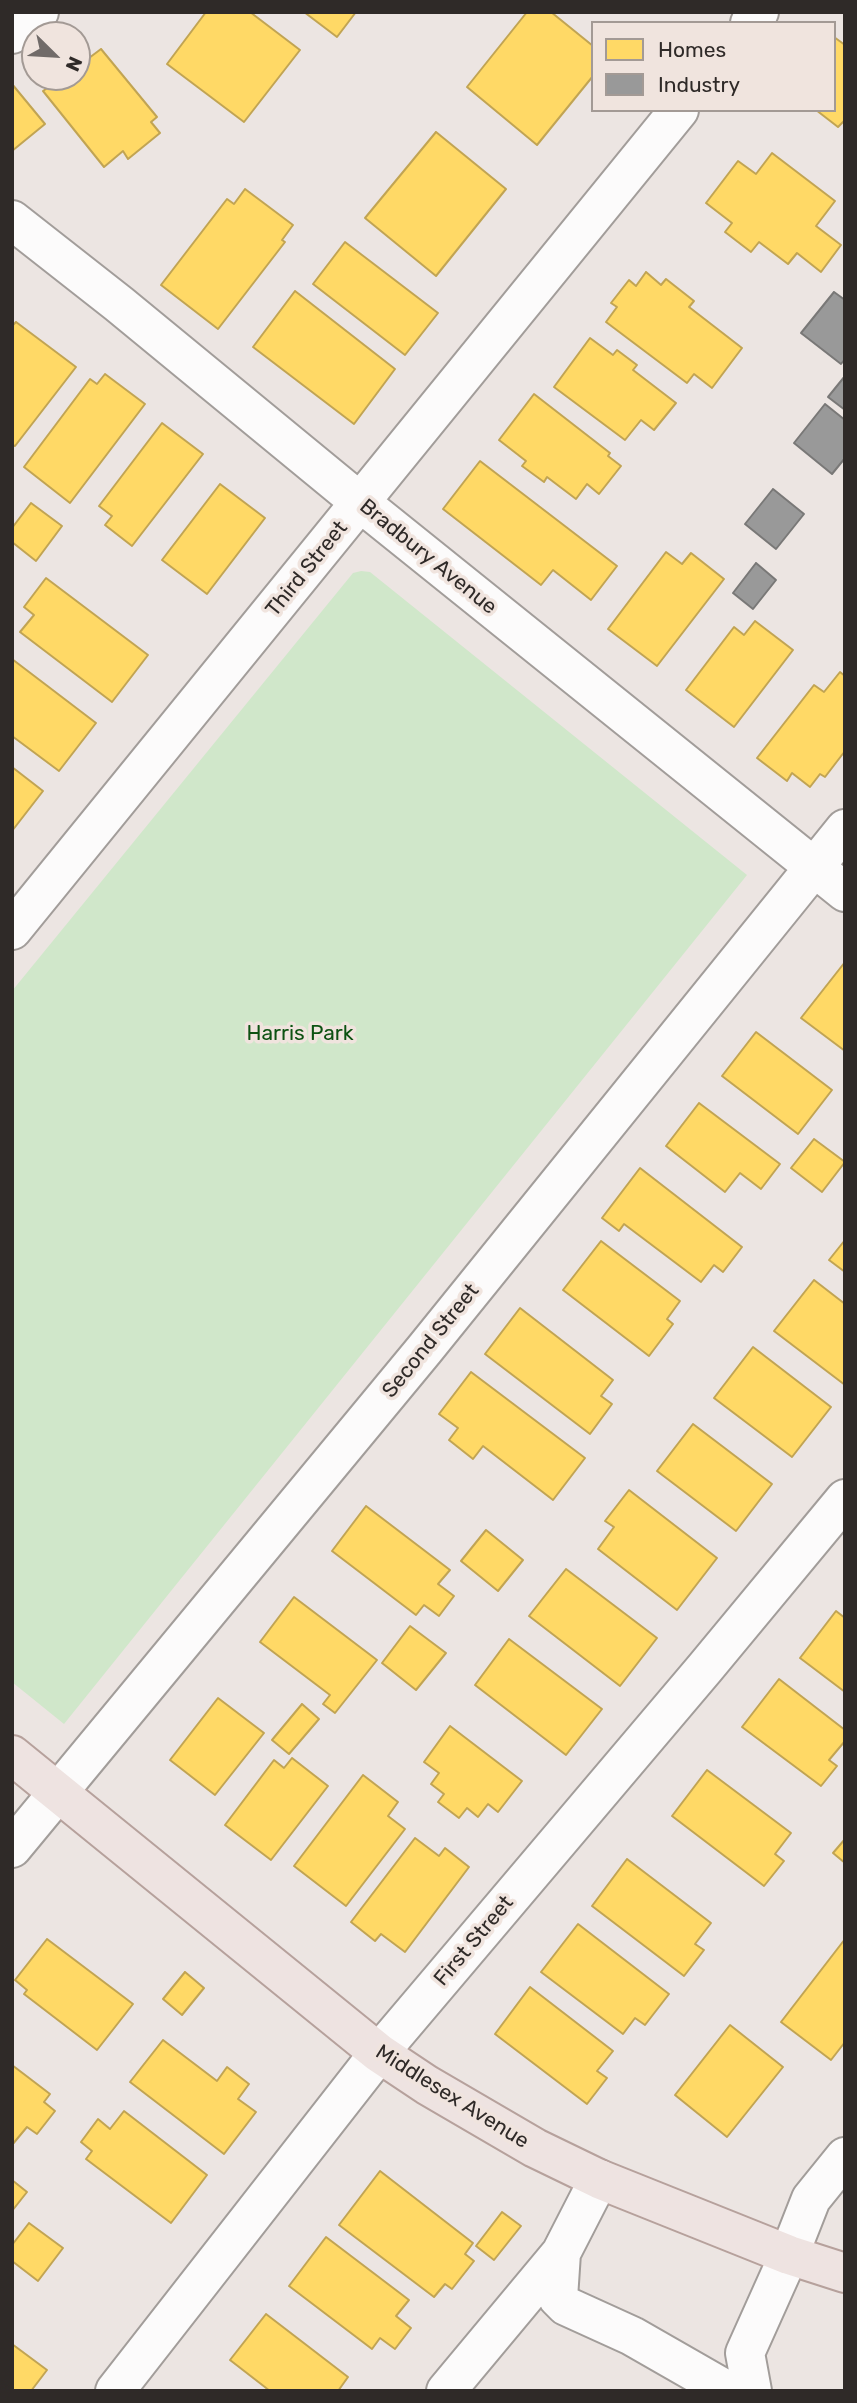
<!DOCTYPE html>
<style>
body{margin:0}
#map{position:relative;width:857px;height:2403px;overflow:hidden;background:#ece5e2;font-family:Rubik,sans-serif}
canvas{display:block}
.frame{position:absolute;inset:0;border:14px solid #2f2a28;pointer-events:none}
.legend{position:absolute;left:591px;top:21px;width:245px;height:91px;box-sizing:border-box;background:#f0e4de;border:2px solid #a39a95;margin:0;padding:9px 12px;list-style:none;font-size:21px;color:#2f2a28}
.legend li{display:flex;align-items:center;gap:14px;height:35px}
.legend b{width:35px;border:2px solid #a39a95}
.north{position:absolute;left:21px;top:21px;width:70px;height:70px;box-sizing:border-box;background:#f0e4de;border:2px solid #a39a95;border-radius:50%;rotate:114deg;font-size:19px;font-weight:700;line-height:28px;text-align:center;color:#2f2a28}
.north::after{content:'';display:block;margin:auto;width:24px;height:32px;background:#716b69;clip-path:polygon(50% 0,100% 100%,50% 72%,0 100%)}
</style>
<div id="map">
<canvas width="857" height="2403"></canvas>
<div class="frame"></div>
<ul class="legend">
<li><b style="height:19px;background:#ffd966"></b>Homes</li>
<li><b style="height:19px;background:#999"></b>Industry</li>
</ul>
<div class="north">N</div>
</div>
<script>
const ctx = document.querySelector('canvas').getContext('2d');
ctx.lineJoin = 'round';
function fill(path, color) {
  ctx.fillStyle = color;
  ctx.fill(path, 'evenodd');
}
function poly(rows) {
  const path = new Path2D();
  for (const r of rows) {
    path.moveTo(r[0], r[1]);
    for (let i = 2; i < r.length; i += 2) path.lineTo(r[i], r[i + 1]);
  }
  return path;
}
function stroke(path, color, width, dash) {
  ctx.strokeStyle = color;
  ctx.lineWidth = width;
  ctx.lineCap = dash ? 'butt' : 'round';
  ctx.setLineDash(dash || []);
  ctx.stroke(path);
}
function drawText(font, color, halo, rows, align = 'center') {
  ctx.font = font + ' Rubik,sans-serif';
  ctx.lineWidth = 7;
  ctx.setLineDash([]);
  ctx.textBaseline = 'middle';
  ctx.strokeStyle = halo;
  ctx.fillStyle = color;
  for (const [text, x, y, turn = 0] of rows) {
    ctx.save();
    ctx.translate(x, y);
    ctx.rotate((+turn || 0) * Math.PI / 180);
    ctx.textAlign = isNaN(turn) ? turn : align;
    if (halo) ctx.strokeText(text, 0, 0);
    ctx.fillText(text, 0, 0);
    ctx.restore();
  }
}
const green = poly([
 [361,571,370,572,747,875,64,1724,12,1682,12,991,353,573]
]);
const homes = poly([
 [206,12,250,12,300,50,244,122,167,64,206,12],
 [304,12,356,12,337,37,304,12],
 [527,12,551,12,593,46,593,76,537,145,467,87,527,12],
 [834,37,845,45,845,120,838,127,816,110,834,110,834,37],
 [101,49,157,117,151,122,160,133,128,159,123,151,104,167,43,91,63,77,77,77,77,67,101,49],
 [12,84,45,124,12,151,12,84],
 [436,132,506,189,436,276,365,218,436,132],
 [772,153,835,201,816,226,841,245,821,272,797,253,788,264,759,242,751,252,725,232,732,223,706,203,738,161,756,174,772,153],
 [245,189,293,225,282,240,285,242,218,329,161,285,227,199,234,204,245,189],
 [345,242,438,313,405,355,313,284,345,242],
 [646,272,661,285,666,279,694,301,689,307,742,348,712,388,694,374,687,383,606,322,617,307,611,303,629,280,636,286,646,272],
 [295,291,395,369,354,424,253,347,295,291],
 [16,322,76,367,15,446,12,445,12,326,16,322],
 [590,338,613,355,617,350,637,365,633,370,676,403,654,430,641,420,625,440,554,387,590,338],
 [105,374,145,404,70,503,24,467,90,379,97,384,105,374],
 [534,394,610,453,608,456,621,466,599,494,587,484,576,499,547,477,544,482,522,466,526,461,499,440,534,394],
 [162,423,203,454,132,546,105,525,112,516,99,506,162,423],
 [480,461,617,566,591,600,553,570,541,585,443,509,480,461],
 [220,484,265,518,207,594,162,560,220,484],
 [31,503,62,526,36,561,12,542,12,528,31,503],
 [666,552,682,564,691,553,724,579,657,666,608,629,666,552],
 [46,578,148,655,112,702,20,632,34,615,24,607,46,578],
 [755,621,793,650,734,727,686,690,734,627,744,635,755,621],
 [12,659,96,723,59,771,12,736,12,659],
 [840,672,845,676,845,751,825,777,820,774,810,787,792,773,787,781,757,758,814,685,824,692,840,672],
 [12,767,43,791,12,831,12,767],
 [845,962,845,1051,801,1018,845,962],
 [756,1032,832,1090,798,1134,722,1076,756,1032],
 [699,1103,780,1164,761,1189,740,1173,725,1192,666,1146,699,1103],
 [814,1139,845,1162,822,1192,791,1168,814,1139],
 [640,1168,742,1247,723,1272,714,1265,701,1282,624,1224,619,1231,602,1218,640,1168],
 [845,1240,845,1272,829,1260,845,1240],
 [601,1241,680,1301,667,1319,673,1324,649,1356,563,1290,601,1241],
 [814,1280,845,1304,845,1385,774,1331,814,1280],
 [520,1308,613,1380,601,1396,612,1404,590,1434,485,1354,520,1308],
 [753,1347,831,1407,792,1457,714,1398,753,1347],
 [471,1372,585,1458,553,1500,483,1446,473,1459,449,1440,458,1428,439,1414,471,1372],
 [693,1424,772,1484,736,1531,657,1471,693,1424],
 [629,1490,717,1558,677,1610,598,1549,614,1527,605,1521,629,1490],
 [366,1506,450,1570,438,1584,454,1596,439,1616,424,1605,416,1615,332,1551,366,1506],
 [486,1530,523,1560,498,1591,461,1561,486,1530],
 [566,1569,657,1638,620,1686,529,1616,566,1569],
 [294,1597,377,1660,335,1713,323,1704,330,1695,260,1642,294,1597],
 [836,1611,845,1618,845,1692,800,1658,836,1611],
 [410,1626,446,1653,416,1690,382,1663,410,1626],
 [509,1639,602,1709,566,1755,475,1685,509,1639],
 [779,1679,845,1730,845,1741,829,1760,837,1766,821,1786,742,1727,779,1679],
 [218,1698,264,1733,215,1795,170,1760,218,1698],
 [302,1704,319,1719,289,1754,272,1740,302,1704],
 [450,1726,522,1781,498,1812,488,1804,478,1817,467,1808,459,1818,438,1802,444,1794,431,1784,439,1773,424,1762,450,1726],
 [292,1758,328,1786,271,1860,225,1825,274,1760,284,1768,292,1758],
 [707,1770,791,1833,775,1854,784,1861,764,1886,672,1816,707,1770],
 [363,1775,398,1802,388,1816,405,1829,346,1906,294,1866,363,1775],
 [415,1838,439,1856,445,1848,469,1867,405,1952,381,1934,375,1941,351,1922,415,1838],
 [845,1839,845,1863,833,1853,845,1839],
 [627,1859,711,1923,695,1944,704,1950,684,1976,592,1906,627,1859],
 [578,1924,669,1994,645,2025,635,2018,623,2034,541,1972,578,1924],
 [47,1939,133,2004,97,2050,24,1994,27,1990,15,1980,47,1939],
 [845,1939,845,2042,831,2060,781,2022,845,1939],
 [185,1972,204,1988,182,2015,163,1999,185,1972],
 [530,1987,613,2051,597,2071,607,2078,587,2104,495,2034,530,1987],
 [730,2025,783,2067,727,2137,675,2095,730,2025],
 [163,2040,217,2081,227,2067,249,2084,238,2099,256,2112,224,2154,130,2082,163,2040],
 [12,2065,50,2094,44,2102,55,2111,37,2134,27,2127,12,2145,12,2065],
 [124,2111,207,2175,171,2223,86,2159,92,2151,81,2142,98,2119,110,2129,124,2111],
 [380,2171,473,2243,465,2254,474,2261,452,2289,445,2284,434,2297,339,2225,380,2171],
 [12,2180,27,2192,12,2211,12,2180],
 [502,2212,521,2226,494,2260,476,2246,502,2212],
 [29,2223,63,2248,38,2281,12,2261,12,2245,29,2223],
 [326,2237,409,2300,396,2316,411,2328,395,2349,380,2338,372,2349,289,2286,326,2237],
 [266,2314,348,2377,338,2391,270,2391,230,2360,266,2314],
 [12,2344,47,2370,31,2391,12,2391,12,2344]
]);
const industry = poly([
 [834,292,845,300,845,359,841,364,801,333,834,292],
 [845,376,845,410,828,397,845,376],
 [825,404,845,420,845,458,832,474,794,443,825,404],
 [773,489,804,514,776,549,745,524,773,489],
 [756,563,776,580,753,609,733,593,756,563]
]);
const minor = poly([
 [750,23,759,12],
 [12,34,39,12],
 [12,220,119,304,361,503,845,892],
 [12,930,679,110],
 [12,1848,424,1350,845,829],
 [599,2179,561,2253,558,2298,566,2306,632,2336,728,2391],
 [115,2391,379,2053,705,1668,845,1499],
 [446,2391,561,2253],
 [752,2391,745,2353,789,2255,811,2199,845,2157]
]);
const major = poly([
 [12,1755,379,2053,427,2085,535,2148,599,2179,789,2255,845,2273]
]);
const streetNames = [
 ["Bradbury Avenue",428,557,39],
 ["Third Street",307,569,-51],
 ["Second Street",431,1341,-51],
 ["First Street",474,1941,-50],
 ["Middlesex Avenue",452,2097,32]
];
const parkNames = [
 ["Harris Park",300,1034]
];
fill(green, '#d0e7ca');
fill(homes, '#ffd966');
stroke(homes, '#c1a453', 2);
fill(industry, '#999');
stroke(industry, '#797877', 2);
stroke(minor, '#a29d9a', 42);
stroke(major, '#b6a19c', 42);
stroke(minor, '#fcfbfb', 38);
stroke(major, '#eee3e1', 38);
drawText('21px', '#2f2a28', '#f0e4de', streetNames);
drawText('21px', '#0d5212', '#f0e4de', parkNames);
</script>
